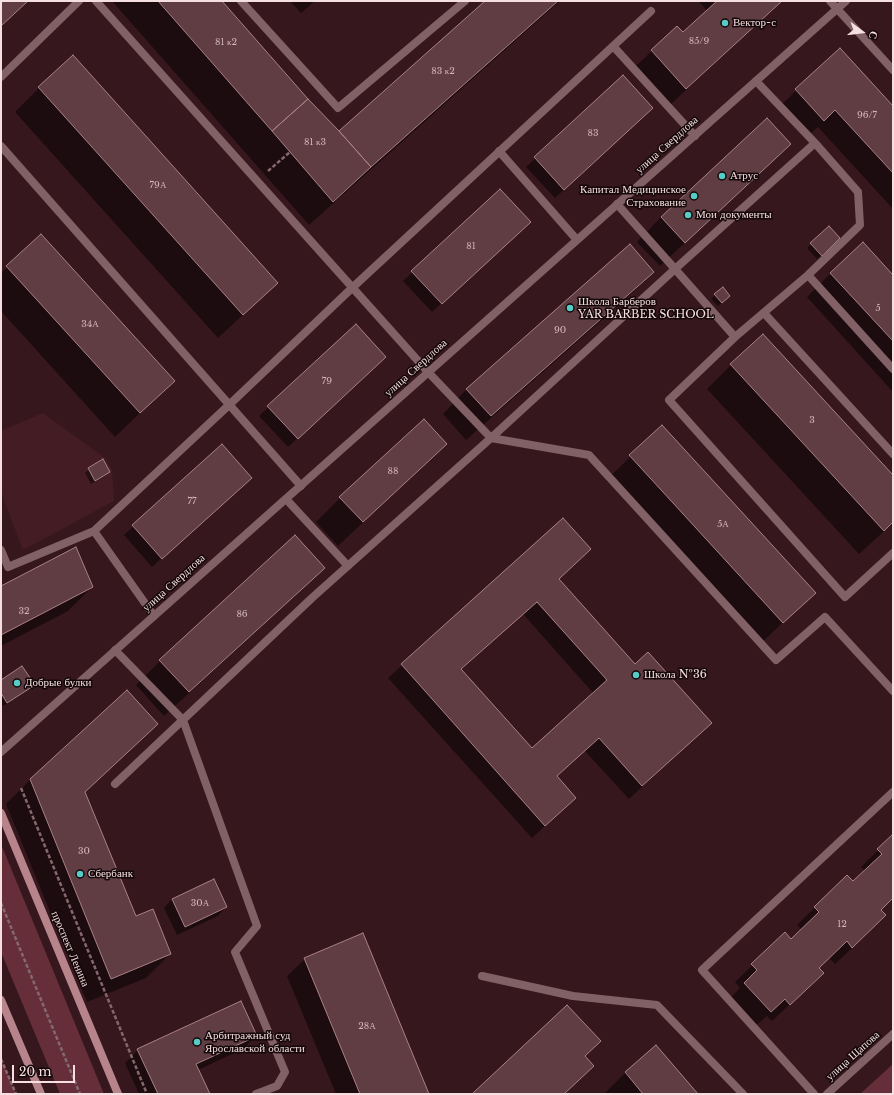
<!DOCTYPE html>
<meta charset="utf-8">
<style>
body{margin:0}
#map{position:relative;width:894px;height:1095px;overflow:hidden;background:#36171d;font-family:"Libre Baskerville",serif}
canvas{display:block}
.frame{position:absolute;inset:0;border:2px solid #f5dfe1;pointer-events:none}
.north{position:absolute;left:842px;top:12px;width:40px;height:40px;-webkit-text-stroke:3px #140709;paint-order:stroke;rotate:105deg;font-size:11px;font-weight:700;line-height:16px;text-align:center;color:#f5dfe1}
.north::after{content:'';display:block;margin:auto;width:14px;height:18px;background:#f5dfe1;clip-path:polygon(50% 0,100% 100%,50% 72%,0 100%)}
.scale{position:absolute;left:12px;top:1065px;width:63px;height:18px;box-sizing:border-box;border:2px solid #f5dfe1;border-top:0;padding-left:5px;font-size:12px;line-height:14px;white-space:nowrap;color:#f5dfe1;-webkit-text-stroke:3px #140709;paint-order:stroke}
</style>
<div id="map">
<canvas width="894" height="1095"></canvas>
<div class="frame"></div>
<div class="north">С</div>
<div class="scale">20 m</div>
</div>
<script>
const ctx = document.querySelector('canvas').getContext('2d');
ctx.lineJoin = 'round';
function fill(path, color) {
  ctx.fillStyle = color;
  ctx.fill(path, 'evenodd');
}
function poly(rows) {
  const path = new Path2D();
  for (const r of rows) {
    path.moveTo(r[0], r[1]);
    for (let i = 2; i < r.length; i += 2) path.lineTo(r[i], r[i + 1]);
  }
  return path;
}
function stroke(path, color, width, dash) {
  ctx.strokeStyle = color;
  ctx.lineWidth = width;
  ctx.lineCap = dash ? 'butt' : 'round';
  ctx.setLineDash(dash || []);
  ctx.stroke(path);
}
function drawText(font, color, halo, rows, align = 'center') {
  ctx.font = font + ' "Libre Baskerville",serif';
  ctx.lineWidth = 3;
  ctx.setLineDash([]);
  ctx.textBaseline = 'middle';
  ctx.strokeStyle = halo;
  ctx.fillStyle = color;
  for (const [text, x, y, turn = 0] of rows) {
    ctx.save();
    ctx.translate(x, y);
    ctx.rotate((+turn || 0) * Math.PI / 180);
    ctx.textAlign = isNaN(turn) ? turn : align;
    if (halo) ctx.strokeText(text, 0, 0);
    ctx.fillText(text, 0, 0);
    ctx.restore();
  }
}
const built = poly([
 [43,413,105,458,112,470,114,501,23,550,1,492,1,431]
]);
const green = poly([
 [1,844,104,1094,60,1094,1,952],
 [1,1059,16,1094,1,1094],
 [893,1064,893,1094,860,1094]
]);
const shadow = poly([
 [112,1,221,1,308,100,339,132,487,1,560,1,309,225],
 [290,1,315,1,301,13],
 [698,1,781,1,669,106,634,68,677,27,683,34,708,11],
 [840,49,893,107,893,209,818,127,806,137,779,107],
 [623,76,643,116,555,198,526,167],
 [39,88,277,283,218,338,15,112],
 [767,120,790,144,765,168,660,266,637,242,661,217],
 [500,190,520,230,432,312,403,281],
 [829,227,839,238,817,259,807,248],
 [41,236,173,381,115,437,1,311,1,273],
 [653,272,629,296,466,440,443,414,467,389],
 [831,273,893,277,893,392,807,297],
 [715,295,725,300,718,306,711,299],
 [356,325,376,365,288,447,259,416],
 [731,365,893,477,893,523,859,554,707,389],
 [662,427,814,593,758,646,606,480],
 [446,444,338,546,316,522,340,498],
 [222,445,242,486,152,567,124,535],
 [89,469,109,472,105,476,91,484,85,473],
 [563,520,590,549,558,579,635,665,711,723,629,799,585,751,556,777,575,798,532,838,388,678],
 [523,614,594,694,532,750,460,670],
 [324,568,299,592,164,716,136,685,160,661],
 [1,587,92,587,68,611,1,646],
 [1,681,33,685,29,689,3,706,1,703],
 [127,691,157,724,84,793,135,918,170,954,146,978,87,1002,6,804,30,780],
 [893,836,893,901,892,899,880,910,868,933,835,964,829,958,818,968,805,990,772,1021,767,1016,753,1028,727,1001,740,988,735,982,785,934,791,940,802,930,797,925,847,876,853,882,865,871,861,867],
 [172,899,226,907,218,916,177,935,164,908],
 [305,959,428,1094,336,1094,287,976],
 [256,1036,243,1049,198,1070,209,1094,139,1094,125,1063,138,1050],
 [656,1046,697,1094,604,1094,625,1073]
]);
const building = poly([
 [1,1,28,1,1,26,1,1],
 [158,1,222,1,308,99,272,131,158,1],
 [485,1,558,1,371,167,339,131,485,1],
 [717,1,782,1,686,89,651,50,677,26,683,32,717,1],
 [840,48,893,106,893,173,835,110,824,121,795,89,840,48],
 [73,55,278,283,243,315,38,87,73,55],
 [623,75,653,108,564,190,534,157,623,75],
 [308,99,339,131,371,167,333,202,272,131,308,99],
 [767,118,791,144,685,243,661,217,767,118],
 [500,189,531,222,442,304,411,271,500,189],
 [829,226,840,238,822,256,810,243,829,226],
 [41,234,175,381,140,413,6,266,41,234],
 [863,242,893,275,893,341,830,273,863,242],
 [630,244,654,272,491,416,466,389,630,244],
 [723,287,730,296,722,303,714,294,723,287],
 [356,324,386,357,298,439,267,406,356,324],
 [763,334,893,475,893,522,884,531,730,364,763,334],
 [424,419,447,444,363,522,339,497,424,419],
 [662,425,816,593,783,623,629,455,662,425],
 [222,444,252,478,162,559,132,525,222,444],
 [103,459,110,472,95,481,88,468,103,459],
 [563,518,591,549,559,579,635,664,648,652,712,723,642,786,599,738,557,776,576,798,545,826,401,664,563,518],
 [537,602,607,680,532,748,461,669,537,602],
 [295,535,325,568,189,692,159,660,295,535],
 [76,547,93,587,1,635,1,586,76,547],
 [22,666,35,685,7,703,1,693,1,680,22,666],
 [127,690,158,724,85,792,136,916,153,909,171,954,111,979,30,779,127,690],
 [893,834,893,898,881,910,886,915,852,948,847,941,819,968,824,973,790,1005,785,999,771,1012,744,983,757,970,751,964,785,932,791,939,819,912,814,907,847,875,853,881,882,854,877,849,893,834],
 [214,879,227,907,185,927,172,899,214,879],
 [363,933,429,1094,360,1094,304,958,363,933],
 [241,1001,257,1036,196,1064,210,1094,158,1094,137,1049,241,1001],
 [567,1005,601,1041,585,1056,594,1066,564,1094,472,1094,567,1005],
 [656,1045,698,1094,643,1094,625,1072,656,1045]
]);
const path = poly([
 [268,171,290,152],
 [21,788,147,1094],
 [1,903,80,1094],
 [1,1059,16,1094]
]);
const service = poly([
 [96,1,428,372,491,438,589,455,776,660,825,617,893,691],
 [241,1,338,108,465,1],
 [613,46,695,136],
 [1,77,79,1],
 [1,146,301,486],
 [499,151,577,240],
 [617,204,675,269,815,143,756,81],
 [808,275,893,369],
 [764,313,893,454],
 [735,337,808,275,860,225,858,192,815,143],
 [286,499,348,566],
 [94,531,229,405,352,288,651,11],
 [1,550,8,567,94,531,154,616],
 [115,650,183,720,257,926,235,952,285,1072,277,1086,256,1094],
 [115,784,313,597,491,438,675,269,735,337,669,400,845,597,893,553],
 [482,976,573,996,657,1005,743,1094],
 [814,1094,702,970,893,792]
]);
const minor = poly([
 [830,1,893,70],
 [827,1094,893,1034]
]);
const tertiary = poly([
 [1,752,846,1]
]);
const secondary = poly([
 [1,813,118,1094],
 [1,1000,41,1094]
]);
const markers = [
 [725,23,4,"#55cdc6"],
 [722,176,4,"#55cdc6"],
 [694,196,4,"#55cdc6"],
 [688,215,4,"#55cdc6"],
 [570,308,4,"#55cdc6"],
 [636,675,4,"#55cdc6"],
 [17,683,4,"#55cdc6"],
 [80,874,4,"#55cdc6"],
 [197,1042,4,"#55cdc6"]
];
const numberNames = [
 ["85/9",699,41],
 ["81 к2",226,42],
 ["83 к2",443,71],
 ["96/7",867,115],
 ["83",593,133],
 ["81 к3",315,142],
 ["79А",158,185],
 ["81",471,246],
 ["5",878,308],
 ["34А",90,324],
 ["90",560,330],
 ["79",327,381],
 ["3",812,420],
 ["88",393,471],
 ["77",192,501],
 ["5А",723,524],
 ["32",24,611],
 ["86",242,614],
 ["30",84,851],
 ["30А",200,903],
 ["12",842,924],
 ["28А",367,1026]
];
const poiNames = [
 ["Вектор-с",733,23],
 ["Атрус",730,176],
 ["Капитал Медицинское",686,190,"right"],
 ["Страхование",686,203,"right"],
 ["Мои документы",696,215],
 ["Школа Барберов",578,302],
 ["YAR BARBER SCHOOL",578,315],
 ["Школа №36",644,675],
 ["Добрые булки",25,683],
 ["Сбербанк",88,874],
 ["Арбитражный суд",205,1036],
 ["Ярославской области",205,1049]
];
const streetNames = [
 ["улица Свердлова",667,145,-42],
 ["улица Свердлова",416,368,-42],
 ["улица Свердлова",174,583,-42],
 ["проспект Ленина",70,949,67],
 ["улица Щапова",853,1056,-42]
];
fill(built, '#441d24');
fill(green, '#652e39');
fill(shadow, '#0007');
fill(building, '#603d43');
stroke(building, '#a98186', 1);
stroke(path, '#84686d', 2.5, [4, 2]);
stroke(service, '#816165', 8);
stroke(minor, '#816165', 8);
stroke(tertiary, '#816165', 8);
stroke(secondary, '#b8848c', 8);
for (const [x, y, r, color] of markers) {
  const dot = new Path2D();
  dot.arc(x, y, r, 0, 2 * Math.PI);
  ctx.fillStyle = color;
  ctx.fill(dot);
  stroke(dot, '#140709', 1.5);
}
drawText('9px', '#d0b6ba', null, numberNames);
drawText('11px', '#f5dfe1', '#140709', poiNames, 'left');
drawText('11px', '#f5dfe1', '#140709', streetNames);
</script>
